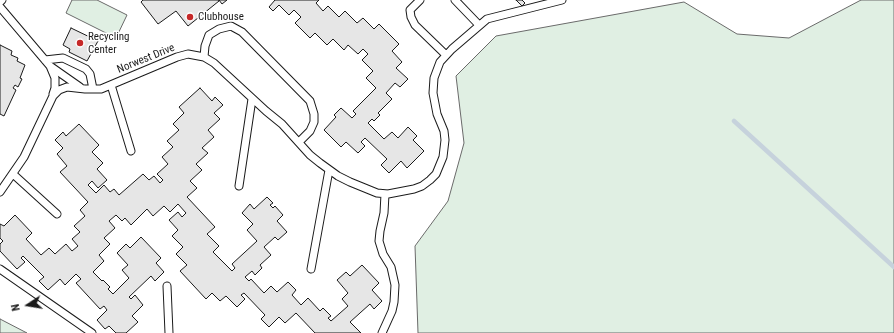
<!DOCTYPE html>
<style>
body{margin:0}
#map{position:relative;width:894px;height:333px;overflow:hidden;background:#fff;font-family:"Roboto Condensed",sans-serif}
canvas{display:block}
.north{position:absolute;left:8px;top:285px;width:40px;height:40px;-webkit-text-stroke:3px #fff;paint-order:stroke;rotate:258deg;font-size:11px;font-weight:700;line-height:16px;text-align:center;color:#1a1a1a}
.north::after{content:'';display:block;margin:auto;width:14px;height:18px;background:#1a1a1a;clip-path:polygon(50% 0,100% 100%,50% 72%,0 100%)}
</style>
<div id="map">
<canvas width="894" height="333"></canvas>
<div class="north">N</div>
</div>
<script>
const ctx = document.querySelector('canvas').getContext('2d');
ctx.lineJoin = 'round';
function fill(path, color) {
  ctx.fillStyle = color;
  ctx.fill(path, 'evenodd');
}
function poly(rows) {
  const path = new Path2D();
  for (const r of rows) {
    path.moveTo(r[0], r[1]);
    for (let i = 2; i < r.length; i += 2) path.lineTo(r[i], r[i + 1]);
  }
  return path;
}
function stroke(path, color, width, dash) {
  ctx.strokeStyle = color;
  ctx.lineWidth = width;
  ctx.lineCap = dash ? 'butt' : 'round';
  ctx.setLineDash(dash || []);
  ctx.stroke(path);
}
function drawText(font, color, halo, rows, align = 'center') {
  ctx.font = font + ' "Roboto Condensed",sans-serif';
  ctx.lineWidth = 3;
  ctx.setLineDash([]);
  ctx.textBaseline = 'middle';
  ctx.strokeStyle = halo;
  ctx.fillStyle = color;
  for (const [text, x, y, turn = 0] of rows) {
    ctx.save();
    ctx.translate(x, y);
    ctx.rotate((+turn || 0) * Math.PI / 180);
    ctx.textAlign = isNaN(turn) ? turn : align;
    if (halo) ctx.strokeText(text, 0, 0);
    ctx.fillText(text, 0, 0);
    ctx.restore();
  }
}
const green = poly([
 [72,0,97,0,127,15,116,38,66,13,72,0],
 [861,0,894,0,894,333,418,333,415,246,448,201,464,143,456,76,496,36,684,2,737,34,789,38,861,0],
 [0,319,27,333,0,333,0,319]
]);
const stream = poly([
 [734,121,894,267]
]);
const building = poly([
 [143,0,219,0,219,1,188,26,176,11,158,24,141,2,143,0],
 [219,0,227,0,222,4,219,0],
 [275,0,319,0,316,3,323,11,328,6,339,17,345,11,357,23,363,18,374,29,379,24,399,44,392,51,402,62,396,68,408,79,400,87,395,83,386,93,392,99,378,113,380,115,374,121,372,119,368,123,384,139,392,132,398,138,408,127,417,136,413,140,424,151,407,168,401,161,389,173,381,165,387,159,365,138,361,142,365,146,358,153,346,142,341,147,324,130,336,117,334,115,341,108,352,118,356,114,353,111,376,88,366,78,373,71,362,60,368,54,363,49,358,54,348,45,344,50,333,39,327,45,315,33,310,38,295,23,301,17,294,10,289,15,279,5,273,11,269,7,275,0],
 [516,0,522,0,525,3,522,6,516,0],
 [71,28,98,41,87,61,69,52,70,49,63,45,71,28],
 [0,45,12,51,11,55,18,58,17,61,25,65,20,78,22,79,18,87,15,85,13,88,16,90,4,116,0,114,0,45],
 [200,88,212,101,215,97,223,105,214,113,220,119,208,130,214,137,202,148,208,153,196,164,202,170,190,181,197,188,187,197,215,227,207,234,219,246,213,252,232,271,235,268,232,264,257,241,247,230,253,224,242,213,250,204,254,209,267,197,273,203,270,205,273,208,275,206,283,215,277,221,287,232,278,240,275,237,264,247,271,255,260,265,262,268,255,275,252,271,245,277,249,281,251,279,264,293,271,286,277,292,288,282,296,290,292,295,301,305,308,298,320,311,323,308,331,316,328,318,331,321,348,306,342,299,348,293,337,280,346,272,350,276,362,265,379,283,372,290,382,301,374,309,370,304,350,322,361,333,315,333,296,313,285,323,279,317,269,327,261,319,265,315,244,293,241,295,245,299,237,307,226,296,220,301,212,293,206,299,180,271,187,265,176,254,183,247,172,236,178,230,169,220,178,212,182,217,186,213,178,204,170,212,164,206,153,216,147,209,131,225,125,218,122,221,116,215,109,221,115,228,104,238,110,244,99,255,104,261,93,272,102,281,103,280,110,287,108,289,113,294,129,278,122,270,128,265,117,253,126,244,130,248,141,237,161,258,156,263,164,272,155,281,151,276,129,297,131,299,135,295,143,305,132,316,138,322,126,333,116,333,109,326,105,329,97,320,107,310,104,306,100,309,76,283,81,279,76,274,65,285,60,279,48,290,39,281,44,277,23,256,21,258,25,262,17,269,0,251,0,244,3,241,0,238,0,224,4,226,15,215,32,233,26,239,41,255,49,248,55,254,66,244,72,251,78,246,72,239,80,232,74,226,85,216,80,210,88,202,60,172,67,166,57,154,63,148,55,140,63,132,66,136,79,124,99,145,92,152,103,163,97,169,107,180,98,188,92,181,88,185,96,193,104,185,110,192,114,189,119,195,143,174,149,180,154,176,160,183,163,180,157,174,168,164,162,157,173,147,167,141,179,130,173,124,184,113,179,107,200,88]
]);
const lane = poly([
 [420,0,410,10,411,17,415,25,446,55],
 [455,0,479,25],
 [0,2,2,0],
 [0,7,50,66,80,87],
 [204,57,205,46,209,35,219,29,231,26,242,32,310,101,314,114,314,122,310,131,299,142],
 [45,60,63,58,86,69,90,74,93,89],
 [50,66,55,78,55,88,53,94],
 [111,85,131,151],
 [13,174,57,214],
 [239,186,252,99],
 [0,192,24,157,53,96,59,90,67,87,85,89,101,89,177,57,188,54,204,57,214,63,266,111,282,124,310,155,320,163,338,176,350,182,377,193,388,194,414,189,422,186,430,180,436,174,443,157,445,140,444,131,437,114,433,93,434,78,440,62,452,49,487,19,562,0],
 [0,269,92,333],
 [311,269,329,170],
 [167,286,169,333],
 [382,333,392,311,394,302,395,285,391,267,383,254,379,241,380,231,384,213,385,194]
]);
const markers = [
 [190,17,4,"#c62828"],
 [80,43,4,"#c62828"]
];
const poiNames = [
 ["Clubhouse",198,17],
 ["Recycling",88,37],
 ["Center",88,50]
];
const streetNames = [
 ["Norwest Drive",146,59,-22]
];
fill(green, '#e0efe3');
stroke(green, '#6a6a6a', 1);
stroke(stream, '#c6d2dc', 4.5);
fill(building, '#e6e6e6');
stroke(building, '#1a1a1a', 1);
stroke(lane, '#1a1a1a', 9);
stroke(lane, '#fff', 7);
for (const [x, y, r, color] of markers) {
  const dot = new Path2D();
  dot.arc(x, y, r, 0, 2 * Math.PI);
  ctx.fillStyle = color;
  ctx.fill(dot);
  stroke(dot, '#fff', 1.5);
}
drawText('11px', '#1a1a1a', '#fff', poiNames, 'left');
drawText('11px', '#1a1a1a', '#fff', streetNames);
</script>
